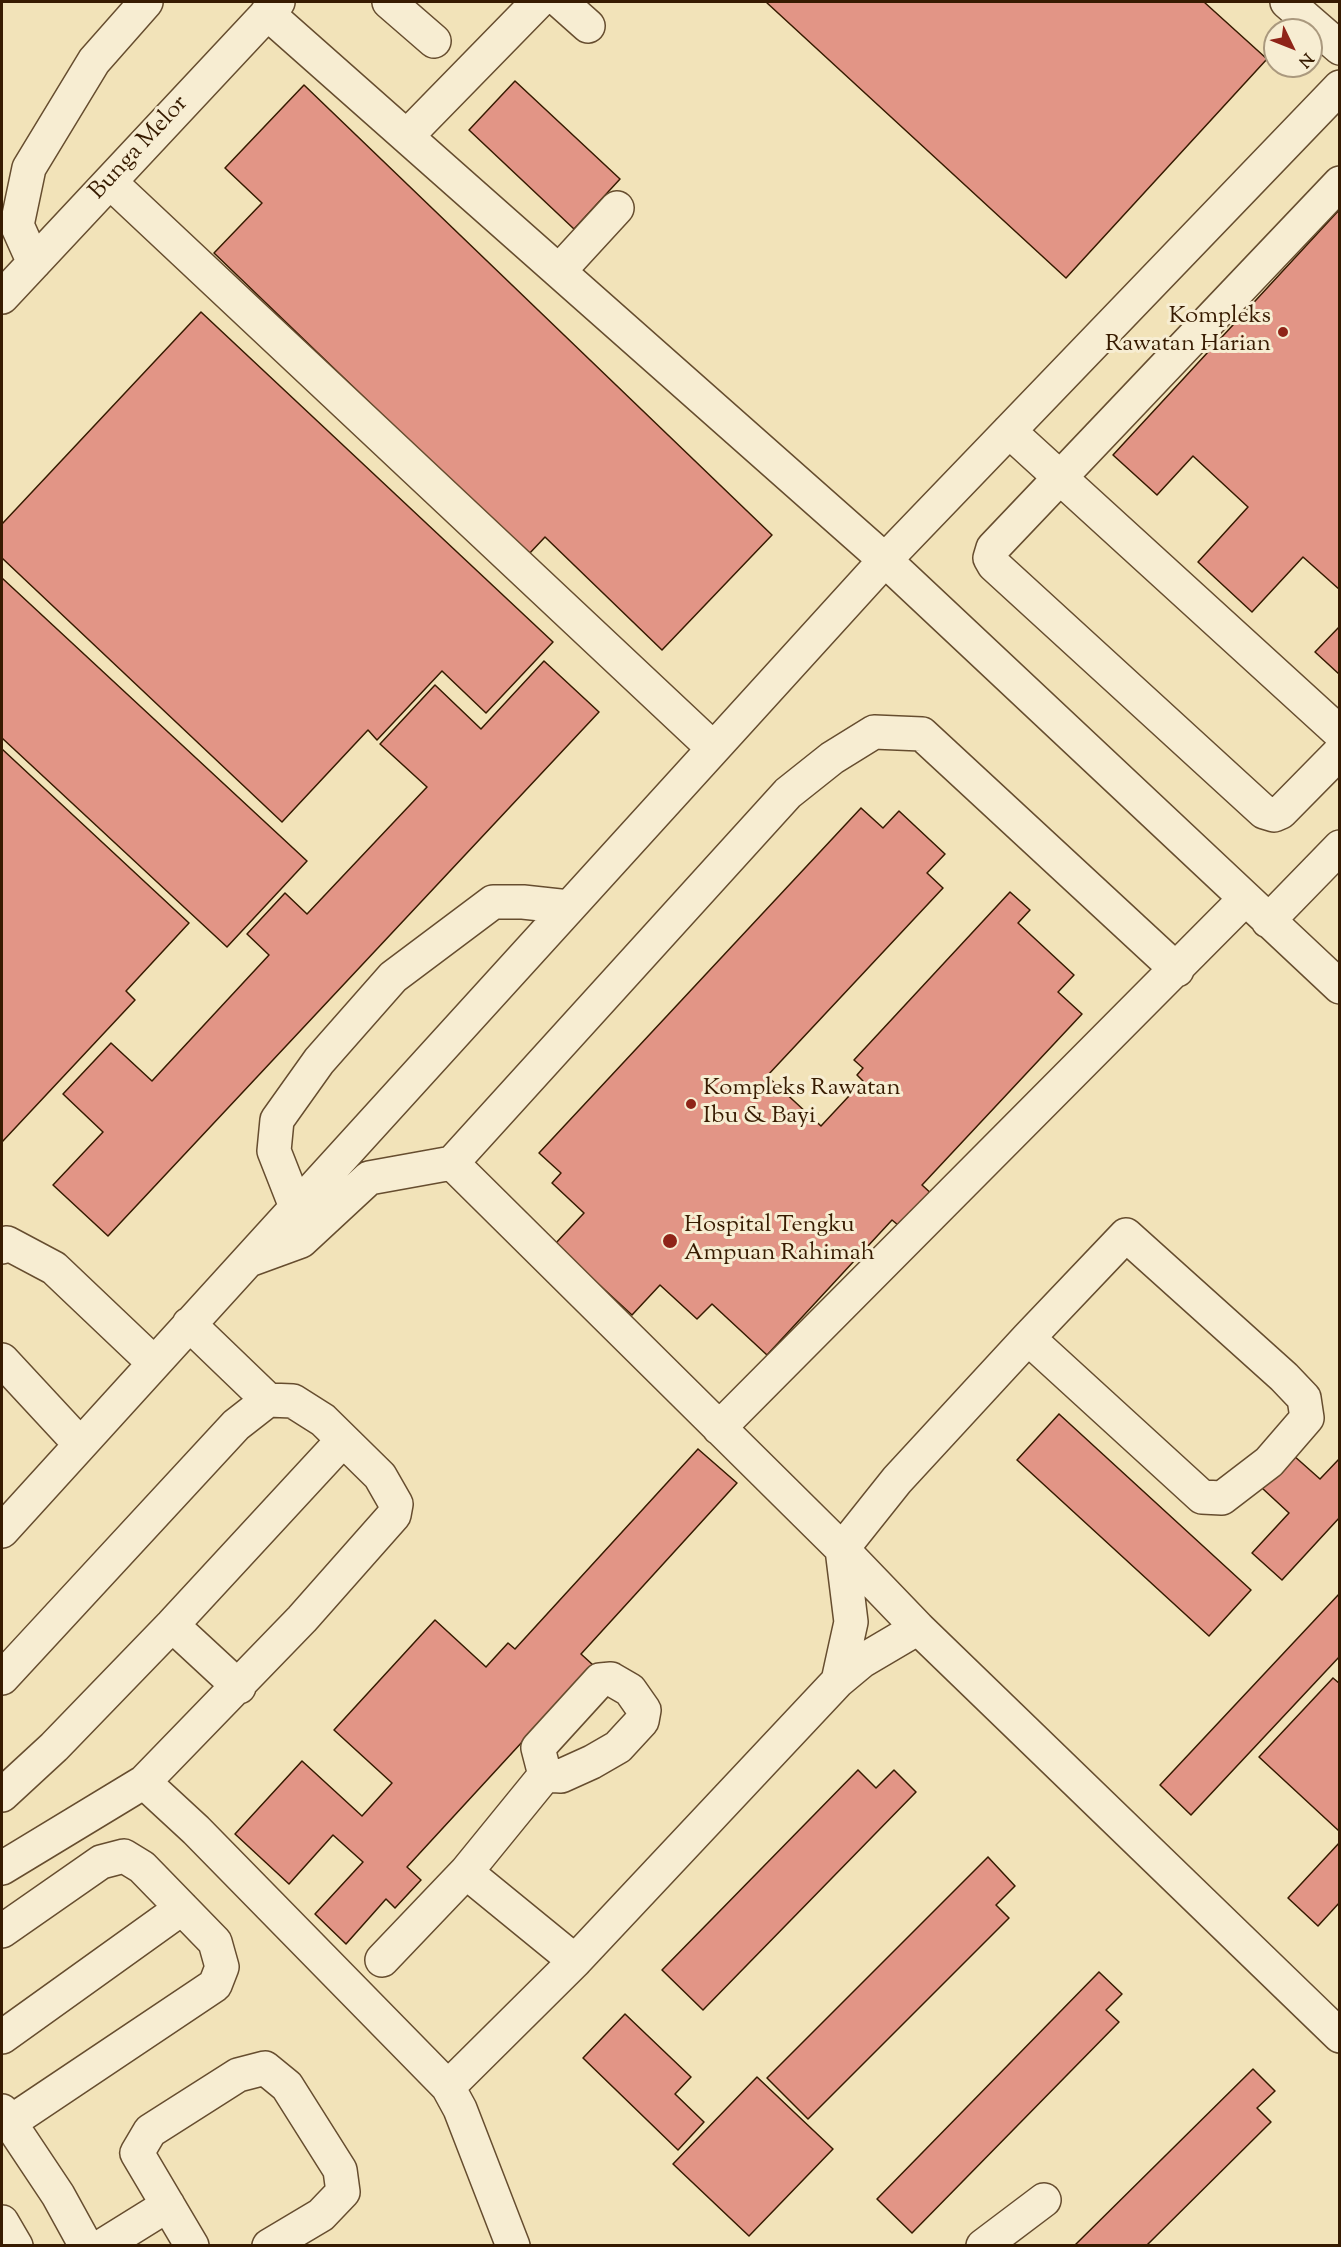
<!DOCTYPE html>
<style>
body{margin:0}
#map{position:relative;width:1341px;height:2247px;overflow:hidden;background:#f2e3b9;font-family:"Sorts Mill Goudy",serif}
canvas{display:block}
.frame{position:absolute;inset:0;border:3px solid #371b01;pointer-events:none}
.north{position:absolute;left:1263px;top:18px;width:60px;height:60px;box-sizing:border-box;background:#f7edd2;border:2px solid #aa997e;border-radius:50%;rotate:133deg;font-size:16px;font-weight:700;line-height:24px;text-align:center;color:#371b01}
.north::after{content:'';display:block;margin:auto;width:21px;height:27px;background:#8f2418;clip-path:polygon(50% 0,100% 100%,50% 72%,0 100%)}
</style>
<div id="map">
<canvas width="1341" height="2247"></canvas>
<div class="frame"></div>
<div class="north">N</div>
</div>
<script>
const ctx = document.querySelector('canvas').getContext('2d');
ctx.lineJoin = 'round';
function fill(path, color) {
  ctx.fillStyle = color;
  ctx.fill(path, 'evenodd');
}
function poly(rows) {
  const path = new Path2D();
  for (const r of rows) {
    path.moveTo(r[0], r[1]);
    for (let i = 2; i < r.length; i += 2) path.lineTo(r[i], r[i + 1]);
  }
  return path;
}
function stroke(path, color, width, dash) {
  ctx.strokeStyle = color;
  ctx.lineWidth = width;
  ctx.lineCap = dash ? 'butt' : 'round';
  ctx.setLineDash(dash || []);
  ctx.stroke(path);
}
function drawText(font, color, halo, rows, align = 'center') {
  ctx.font = font + ' "Sorts Mill Goudy",serif';
  ctx.lineWidth = 6;
  ctx.setLineDash([]);
  ctx.textBaseline = 'middle';
  ctx.strokeStyle = halo;
  ctx.fillStyle = color;
  for (const [text, x, y, turn = 0] of rows) {
    ctx.save();
    ctx.translate(x, y);
    ctx.rotate((+turn || 0) * Math.PI / 180);
    ctx.textAlign = isNaN(turn) ? turn : align;
    if (halo) ctx.strokeText(text, 0, 0);
    ctx.fillText(text, 0, 0);
    ctx.restore();
  }
}
const building = poly([
 [766,2,1204,2,1267,59,1066,278,766,2],
 [515,81,620,179,574,229,469,130,515,81],
 [304,85,772,535,662,650,545,537,528,555,214,253,262,203,225,168,304,85],
 [1340,209,1340,590,1303,557,1252,612,1198,562,1248,507,1193,456,1157,495,1113,455,1340,209],
 [201,312,553,642,486,713,442,671,377,740,368,730,282,822,2,558,2,524,201,312],
 [2,578,307,861,227,947,2,738,2,578],
 [1340,626,1340,675,1315,652,1340,626],
 [544,661,599,712,108,1236,53,1185,103,1132,63,1094,111,1043,152,1081,269,955,247,934,285,893,307,914,427,787,380,744,435,685,481,729,544,661],
 [2,749,189,923,126,991,135,1000,2,1142,2,749],
 [861,808,883,828,899,811,945,854,927,873,943,888,767,1076,821,1126,863,1081,857,1075,863,1068,854,1060,1010,892,1030,910,1018,923,1074,975,1058,992,1082,1014,922,1185,935,1197,904,1230,892,1220,767,1355,712,1304,697,1319,660,1285,632,1315,555,1244,584,1213,552,1183,561,1173,539,1153,861,808],
 [1059,1414,1251,1590,1209,1636,1017,1460,1059,1414],
 [698,1449,737,1483,581,1654,593,1665,407,1867,421,1880,395,1908,386,1899,346,1944,315,1914,363,1862,333,1835,289,1884,235,1834,302,1761,362,1816,392,1783,334,1730,435,1620,486,1667,508,1643,515,1649,698,1449],
 [1293,1455,1320,1479,1340,1458,1340,1517,1282,1580,1252,1553,1289,1513,1262,1488,1293,1455],
 [1340,1593,1340,1656,1191,1815,1160,1785,1340,1593],
 [1333,1678,1340,1684,1339,1831,1259,1757,1333,1678],
 [858,1770,876,1788,894,1770,916,1792,703,2010,662,1970,858,1770],
 [1340,1842,1340,1902,1318,1926,1288,1898,1340,1842],
 [988,1857,1015,1886,996,1905,1009,1918,808,2119,767,2078,988,1857],
 [1099,1972,1122,1994,1106,2010,1119,2022,912,2233,877,2199,1099,1972],
 [625,2014,691,2077,675,2094,704,2122,678,2150,583,2058,625,2014],
 [1253,2069,1275,2091,1257,2108,1271,2122,1146,2246,1074,2246,1253,2069],
 [757,2077,833,2149,749,2236,673,2164,757,2077]
]);
const minor = poly([
 [389,2,434,41],
 [561,2,588,26],
 [1287,2,1340,48],
 [267,13,885,560,1340,987],
 [408,135,538,2],
 [110,182,713,748],
 [1340,183,993,548,990,558,994,565,1264,812,1274,815,1281,812,1340,752],
 [34,263,17,225,29,168,94,61,146,2],
 [560,270,617,208],
 [2,297,278,2],
 [1009,431,1340,733],
 [1268,921,1340,847],
 [452,1163,842,1549,918,1628,1340,2036],
 [296,1207,274,1151,277,1120,319,1061,393,977,493,902,523,902,569,907],
 [2,1247,7,1243,54,1268,154,1363],
 [249,1260,301,1241,369,1178,452,1163,788,793,832,758,874,732,922,734,1177,970],
 [189,1324,268,1400],
 [2,1360,80,1444],
 [719,1428,1245,899],
 [2,1531,885,560,1340,87],
 [172,1625,239,1687],
 [2,1678,236,1425,268,1400,293,1401,323,1420,380,1476,396,1504,394,1515,302,1619,144,1782,2,1868],
 [611,1679,630,1690,644,1710,642,1721,618,1747,592,1762,561,1776,545,1775,538,1748,600,1680,611,1679],
 [838,1681,851,1622,842,1549,897,1480,1028,1338,1126,1235,1284,1377,1304,1398,1307,1418,1269,1462,1222,1498,1202,1497,1028,1338],
 [144,1782,196,1830,448,2087,460,2109,513,2246],
 [2,1795,54,1747,172,1625,343,1440],
 [466,1872,575,1961],
 [2,1931,101,1862,124,1856,142,1867,215,1942,222,1967,215,1985,9,2123],
 [382,1960,466,1872,545,1775],
 [2,2037,182,1908],
 [448,2087,575,1961,838,1681,862,1661,918,1628],
 [2,2111,58,2195,86,2246],
 [2,2222,16,2246],
 [102,2246,168,2205],
 [192,2246,137,2153,150,2131,238,2075,265,2068,287,2086,340,2170,343,2192,321,2215,269,2246],
 [983,2246,1044,2200]
]);
const markers = [
 [1283,332,6,"#8f2418"],
 [691,1104,6,"#8f2418"],
 [670,1241,8,"#8f2418"]
];
const streetNames = [
 ["Bunga Melor",140,149,-47]
];
const poiNames = [
 ["Kompleks",1271,318,"right"],
 ["Rawatan Harian",1271,346,"right"],
 ["Kompleks Rawatan",703,1090],
 ["Ibu & Bayi",703,1118],
 ["Hospital Tengku",684,1227],
 ["Ampuan Rahimah",684,1255]
];
fill(building, '#e29586');
stroke(building, '#371b01', 1.5);
stroke(minor, '#664d2f', 36);
stroke(minor, '#f7edd2', 33);
for (const [x, y, r, color] of markers) {
  const dot = new Path2D();
  dot.arc(x, y, r, 0, 2 * Math.PI);
  ctx.fillStyle = color;
  ctx.fill(dot);
  stroke(dot, '#f7edd2', 2);
}
drawText('24px', '#371b01', '#f7edd2', streetNames);
drawText('24px', '#371b01', '#f7edd2', poiNames, 'left');
</script>
